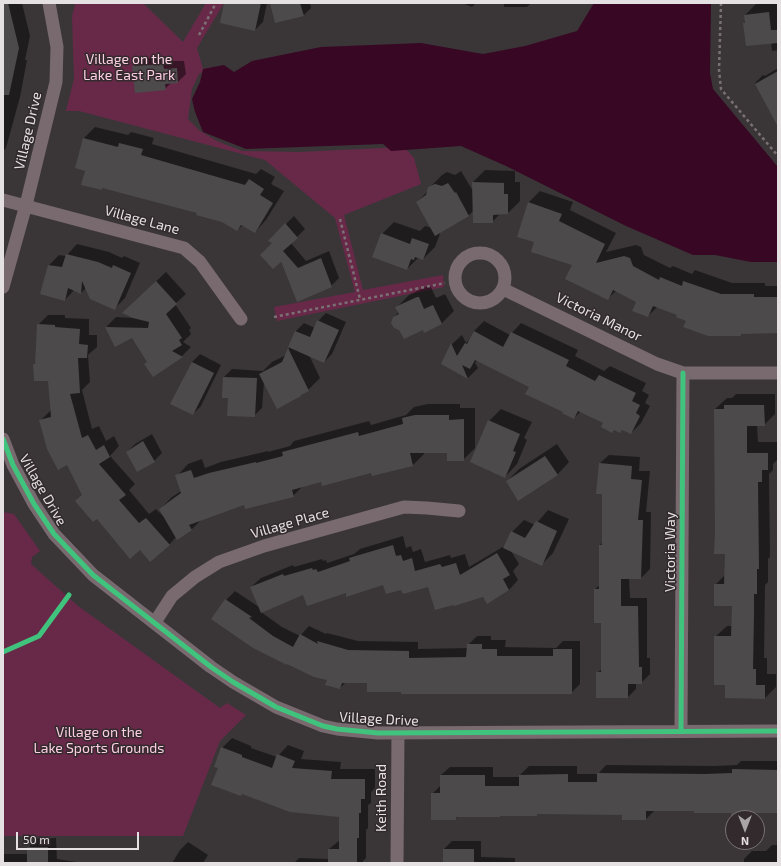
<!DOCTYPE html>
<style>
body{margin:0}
#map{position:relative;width:781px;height:866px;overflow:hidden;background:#3a3638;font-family:"Exo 2",sans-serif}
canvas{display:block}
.frame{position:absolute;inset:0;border:4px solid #e5e0e2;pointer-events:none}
.north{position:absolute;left:725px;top:810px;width:40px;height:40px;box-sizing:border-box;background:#322a2d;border:1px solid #7a7375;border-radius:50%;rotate:180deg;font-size:11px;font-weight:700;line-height:16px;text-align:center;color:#e5e0e2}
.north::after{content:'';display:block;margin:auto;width:14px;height:18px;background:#a9a4a6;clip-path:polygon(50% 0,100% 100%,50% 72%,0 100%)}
.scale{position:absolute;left:16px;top:832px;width:123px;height:18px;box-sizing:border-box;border:2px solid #e5e0e2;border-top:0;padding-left:5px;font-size:12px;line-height:14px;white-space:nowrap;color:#e5e0e2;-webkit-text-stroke:3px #322a2d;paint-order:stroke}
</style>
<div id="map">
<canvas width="781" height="866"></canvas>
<div class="frame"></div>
<div class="north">N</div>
<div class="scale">50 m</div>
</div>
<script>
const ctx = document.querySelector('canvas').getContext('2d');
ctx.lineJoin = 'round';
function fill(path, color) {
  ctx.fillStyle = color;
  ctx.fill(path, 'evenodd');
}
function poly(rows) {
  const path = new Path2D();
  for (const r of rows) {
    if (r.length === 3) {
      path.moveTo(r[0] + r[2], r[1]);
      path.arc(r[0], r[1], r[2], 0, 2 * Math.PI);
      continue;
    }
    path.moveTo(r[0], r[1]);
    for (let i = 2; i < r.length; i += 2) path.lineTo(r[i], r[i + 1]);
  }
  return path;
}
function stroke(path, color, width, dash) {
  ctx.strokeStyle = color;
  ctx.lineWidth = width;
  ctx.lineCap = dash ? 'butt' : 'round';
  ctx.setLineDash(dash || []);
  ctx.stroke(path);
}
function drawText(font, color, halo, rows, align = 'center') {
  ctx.font = font + ' "Exo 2",sans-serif';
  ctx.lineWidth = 3;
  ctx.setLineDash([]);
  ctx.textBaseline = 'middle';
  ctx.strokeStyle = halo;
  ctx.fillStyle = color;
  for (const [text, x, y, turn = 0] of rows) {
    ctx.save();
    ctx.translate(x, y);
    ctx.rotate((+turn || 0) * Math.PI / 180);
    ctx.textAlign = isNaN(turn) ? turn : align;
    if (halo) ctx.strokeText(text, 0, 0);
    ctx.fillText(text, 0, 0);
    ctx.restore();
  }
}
const green = poly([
 [75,3,143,3,183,42,206,3,224,3,197,48,203,69,211,67,199,74,192,89,188,119,200,131,217,141,242,151,299,152,404,147,414,158,421,184,344,215,363,290,443,275,444,287,277,321,274,307,355,292,335,218,265,160,79,111,66,111,74,79,72,16,75,5],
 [3,512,14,514,40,551,32,557,31,564,78,606,220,708,227,703,246,715,220,741,183,836,3,836]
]);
const water = poly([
 [594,3,711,3,710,73,713,89,778,167,778,262,751,262,715,255,693,255,626,226,506,166,461,146,391,151,383,144,246,149,203,132,195,112,192,99,200,82,203,69,224,65,234,72,252,61,321,47,421,43,483,54,525,46,577,31]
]);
const shadow = poly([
 [3,3,22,3,30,36,25,60,27,60,20,97,6,148,3,151],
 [225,3,267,3,263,22,255,30],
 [271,3,310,3,311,8,303,16],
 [462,3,476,3,472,7],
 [504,3,531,3,527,7,504,7],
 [757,3,778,3,778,50,772,51,771,42,744,23,746,22,745,15],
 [171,56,171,61,184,61,186,74,178,82,172,82,165,89,133,67,141,59],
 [778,68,778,111,772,114,755,83,763,75,765,76],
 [95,127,128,135,131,132,154,138,152,144,256,174,261,169,275,177,271,184,284,191,266,220,255,232,243,225,237,230,222,221,198,212,103,188,101,189,86,170,84,138],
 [485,170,515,171,515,182,520,182,520,201,508,213,501,213,492,222,474,210,469,215,441,231,435,247,423,259,418,258,407,269,382,234,394,222,420,231,425,226,432,228,417,202,429,190,429,188,442,175,447,172,455,175,461,171,473,191,473,182],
 [540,191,573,202,570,210,616,233,606,252,636,245,641,247,644,255,670,268,673,266,692,274,695,270,732,283,765,283,765,286,778,286,778,333,743,333,740,335,687,320,678,314,658,306,648,316,637,302,616,291,607,299,573,265,536,242,529,202],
 [294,216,305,229,291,243,306,261,329,251,339,278,331,286,297,301,273,243,270,240],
 [77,244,109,252,122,258,124,256,140,263,125,298,114,309,86,288,81,293,74,290,65,300,49,265,59,255,66,256],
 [166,272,186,294,175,304,191,328,189,330,191,334,183,342,191,347,182,356,153,376,148,361,132,337,116,346,106,327,116,317,134,318,133,303],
 [430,285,436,298,445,294,454,311,442,323,424,331,423,328,394,317,399,312,397,307,409,295],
 [326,313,346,322,332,354,324,362,309,355,320,378,308,390,264,382,262,408,254,416,229,397,224,377,232,369,263,371,272,362,286,355,296,331,304,323,315,328,318,321],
 [48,315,65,315,65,318,89,319,89,335,97,335,97,347,88,355,90,382,82,390,92,429,99,426,106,441,114,436,119,446,110,456,135,484,129,490,149,514,156,509,164,517,160,509,172,497,181,491,177,476,188,464,202,459,205,468,221,462,268,451,268,452,290,446,294,441,369,421,371,425,406,415,414,407,428,404,460,404,460,408,475,408,475,448,463,460,448,452,424,452,424,454,413,465,322,480,304,485,293,496,245,504,202,519,192,529,176,537,169,545,140,549,83,494,67,464,41,420,51,410,49,380,34,364,37,362,38,325],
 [484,321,510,335,521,323,578,350,575,356,604,371,610,366,646,383,642,391,649,395,645,403,650,406,641,423,631,433,623,429,620,432,581,411,574,418,530,386,477,360,475,363,478,368,468,378,442,364,452,344,462,335,466,343,471,338,474,331],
 [200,354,221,365,201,406,193,414,192,362],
 [736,394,775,394,775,414,764,425,757,425,758,442,778,442,778,459,773,464,773,470,769,474,770,557,768,559,768,582,765,585,764,658,767,658,767,674,776,674,776,687,765,698,726,684,715,637,727,626,733,626,733,606,715,585,726,574,726,553,715,409,727,398,732,398],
 [501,409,532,422,524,438,527,440,517,464,505,477,489,421],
 [152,434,162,453,154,461,138,471,127,452,135,444],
 [557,444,569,462,557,475,507,481,519,469],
 [609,455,640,457,639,471,650,471,646,512,651,512,650,569,641,578,629,578,630,598,647,598,647,658,650,658,650,674,641,683,636,683,636,689,628,697,597,673,602,669,602,622,595,589,600,585,600,545,603,542,603,493,600,463],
 [548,510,569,519,553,553,541,565,511,551,519,564,513,571,518,580,509,590,483,596,429,586,402,588,384,584,346,592,304,594,261,612,282,627,300,636,309,626,326,634,327,633,358,641,418,642,418,649,468,648,468,645,477,636,491,636,491,640,506,640,505,647,556,648,563,641,580,641,580,684,571,693,402,691,368,682,346,682,340,688,328,679,315,676,226,600,235,591,259,607,251,587,261,578,293,565,294,567,322,559,323,561,326,560,327,563,354,554,360,549,403,536,406,548,411,546,413,552,421,549,425,562,450,555,451,558,465,554,469,567,506,545,512,532,524,520,535,525],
 [232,738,251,746,251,748,277,757,288,745,304,751,301,759,341,762,340,769,375,769,375,788,371,792,371,803,368,805,368,828,366,830,366,858,363,861,363,863,294,863,299,858,329,859,329,849,340,840,340,816,219,768,222,748],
 [741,761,778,761,778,812,756,812,753,815,695,810,655,810,646,819,623,814,537,813,458,816,455,819,432,794,441,785,441,775,450,767,493,767,493,777,520,777,520,775,529,766,577,766,577,774,598,774,606,765,715,766,737,765],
 [56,838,57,859,83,863,3,863,3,854,28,854,28,848,36,839],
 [452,841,481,841,481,857,515,858,515,863,444,863,444,849],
 [188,842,208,855,203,863,172,863,180,850],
 [772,845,778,845,778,863,744,863,744,859,752,851,766,851]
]);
const building = poly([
 [3,3,8,3,19,48,9,95,3,95],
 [224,3,261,3,255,31,220,23],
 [270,3,300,3,304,16,275,23],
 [769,12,771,30,778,30,778,43,746,46,743,23,745,23,744,15],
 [163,64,164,69,177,68,178,83,165,84,166,90,135,93,132,66],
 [778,71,778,127,755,84],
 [83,138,118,147,119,143,143,149,141,155,245,185,249,179,264,189,260,195,273,203,255,233,241,225,237,231,222,222,196,215,197,213,102,188,102,190,81,185,85,171,75,168],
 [472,182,504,183,504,194,508,194,508,214,493,215,493,223,473,223],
 [448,183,455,193,456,192,469,216,435,236,416,202,426,195,428,187,435,184,442,186],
 [528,202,562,214,559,221,605,244,596,263,624,256,630,258,633,266,659,280,660,277,682,286,683,281,721,294,754,294,754,297,778,297,778,333,741,334,741,336,708,336,683,327,686,321,676,317,677,315,653,306,648,317,632,311,636,302,613,290,608,300,565,279,572,265,531,252,534,242,517,237],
 [285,223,298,238,283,251,298,268,321,258,332,287,297,302,281,262,273,269,260,255,272,243,268,241],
 [381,233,410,244,412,238,429,244,423,260,415,257,414,260,411,259,407,270,372,257],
 [66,254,98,262,112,268,113,265,131,273,115,310,90,299,82,281,81,294,68,288,65,301,40,294,48,265,62,267],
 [156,281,177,304,166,314,182,338,179,340,182,345,172,351,183,357,153,377,144,364,147,362,132,338,115,347,105,327,148,328,149,322,133,318,122,313],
 [417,297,419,297,424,309,433,305,442,324,424,333,423,330,404,339,399,330,394,328,391,323,393,317,399,314,395,307],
 [317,320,339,330,324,363,288,347,295,331,310,337],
 [37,324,55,325,55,327,80,329,79,344,88,345,87,358,78,358,80,393,70,394,82,438,88,435,96,450,104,445,110,457,99,464,126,495,119,500,139,523,146,518,170,545,150,562,140,550,130,559,97,519,93,522,75,501,82,495,67,465,58,470,47,449,39,420,51,417,48,381,34,381,33,364,35,364],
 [474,331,503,347,511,332,569,360,566,366,595,381,599,375,636,393,632,401,640,405,636,413,640,416,631,434,622,430,620,433,614,430,612,433,601,427,603,423,578,411,574,419,562,413,563,412,525,394,529,387,475,360,470,369,462,365,468,379,441,364,451,343,457,356,465,343,467,344],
 [288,348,309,391,301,395,301,396,277,409,259,374,282,362],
 [192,362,214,373,193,415,170,404],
 [223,377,257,378,255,417,227,416,228,398,222,398],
 [724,405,764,405,765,426,747,426,747,453,768,453,768,470,762,470,762,482,758,482,759,569,757,569,757,594,754,594,754,615,753,669,756,669,756,685,765,685,765,699,725,698,725,685,714,685,714,636,731,636,732,606,714,606,714,584,724,584,725,554,714,554,715,534,714,409,724,409],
 [415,415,449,415,449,420,464,419,464,461,447,461,447,453,410,453,413,466,372,476,371,473,322,486,321,482,292,490,294,497,245,509,244,505,189,525,192,530,177,540,159,509,181,493,175,475,191,470,194,478,209,473,256,462,256,463,283,456,282,452,358,432,359,436,403,424,402,418],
 [488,420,520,434,513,451,516,452,505,478,470,462],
 [143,441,155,462,137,472,126,452],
 [545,456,558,475,518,501,506,481],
 [599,463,632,466,631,479,642,480,638,520,643,520,641,579,621,579,621,606,638,606,639,667,642,667,642,684,628,684,628,698,596,698,596,672,601,672,601,623,594,623,594,589,599,589,599,545,602,545,602,494,596,494],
 [536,521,557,531,542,566,503,548,511,531,525,538],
 [393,545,396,556,401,555,403,561,412,558,415,571,440,564,442,567,456,563,460,575,497,553,510,575,503,579,509,590,487,604,483,597,454,606,453,605,435,610,428,587,403,594,401,590,386,594,383,585,346,597,346,593,307,606,303,595,261,613,250,587,283,574,284,576,312,568,313,570,316,569,318,572,350,561,349,558],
 [225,599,252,617,249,618,273,636,293,647,300,634,318,644,317,641,348,650,409,651,409,658,466,657,467,644,482,644,482,649,497,649,497,656,553,656,553,649,572,649,572,694,401,694,401,692,367,692,367,683,342,683,340,689,325,685,327,680,314,677,287,664,287,665,253,648,211,619],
 [221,747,242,755,242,757,272,768,277,754,295,761,292,768,332,771,331,779,365,779,365,799,361,799,361,813,359,813,359,838,357,838,357,863,328,863,328,849,339,849,339,817,290,812,242,794,241,796,211,785,218,768,214,767],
 [732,769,778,770,778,813,754,813,754,816,731,816,731,813,694,813,694,811,646,811,646,820,622,820,622,815,537,814,537,816,500,816,500,817,456,817,456,820,431,820,431,793,440,793,440,775,485,775,485,786,519,786,519,775,568,774,568,782,597,782,597,773,705,774,732,773],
 [27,847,48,847,48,863,27,863],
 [443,849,474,849,474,863,443,863]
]);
const path = poly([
 [721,3,719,70,721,89,778,156],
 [199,35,216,3],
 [340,219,360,299],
 [274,317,445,283]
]);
const minor = poly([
 [3,200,184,248,200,262,241,319],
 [480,278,25],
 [3,287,26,205,56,82,57,47,49,3],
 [503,289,657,364,683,373,778,373],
 [3,439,13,465,34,504,54,534,93,575,211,667,233,682,276,707,323,726,337,729,378,733,778,731],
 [155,622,172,596,195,577,219,562,264,546,404,507,427,508,459,511],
 [681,731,683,373],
 [397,863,398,733]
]);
const cycleway = poly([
 [3,439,13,465,34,504,54,534,93,575,211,667,233,682,276,707,323,726,337,729,378,733,778,731],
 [3,652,39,636,69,595],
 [681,731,683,373]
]);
const parkNames = [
 ["Village on the",129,59],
 ["Lake East Park",129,75],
 ["Village on the",99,732],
 ["Lake Sports Grounds",99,748]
];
const streetNames = [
 ["Village Drive",28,131,-77],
 ["Village Lane",142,220,15],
 ["Victoria Manor",599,317,26],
 ["Village Drive",43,490,60],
 ["Village Place",290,523,-16],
 ["Victoria Way",670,552,-90],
 ["Village Drive",379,719,3],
 ["Keith Road",381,798,-90]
];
fill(green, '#682949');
fill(water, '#380723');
fill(shadow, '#0007');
fill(building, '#4d4a4c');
stroke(path, '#7b7175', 2.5, [3, 3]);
stroke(minor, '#796a70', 13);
stroke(cycleway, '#40c37c', 5);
drawText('14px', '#fccee1', '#322a2d', parkNames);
drawText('14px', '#e5e0e2', '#322a2d', streetNames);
</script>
